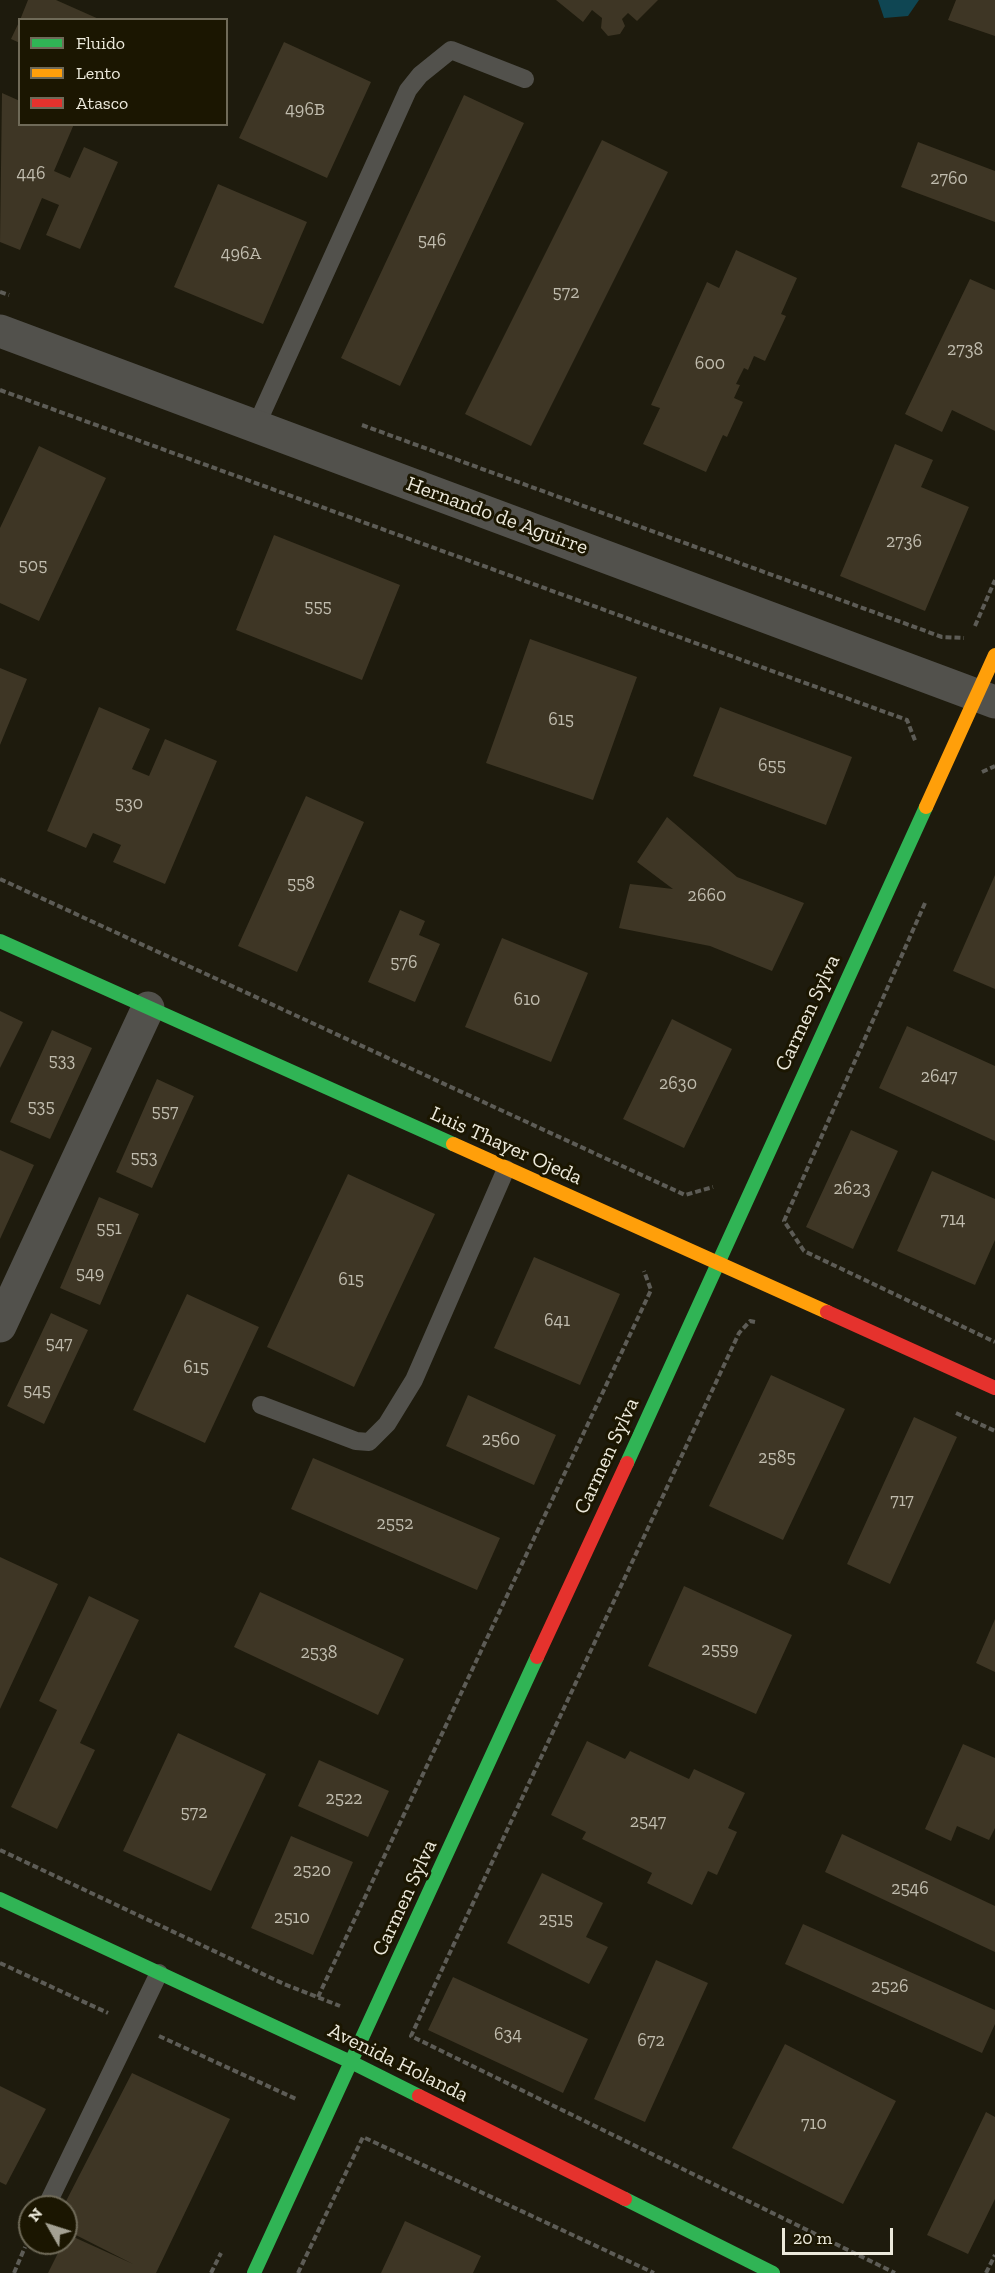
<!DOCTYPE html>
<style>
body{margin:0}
#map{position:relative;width:995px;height:2273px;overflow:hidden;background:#1e1b0d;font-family:"Zilla Slab",serif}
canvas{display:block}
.legend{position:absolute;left:18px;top:18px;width:210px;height:108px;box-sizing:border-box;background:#1b1601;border:2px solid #6f6a58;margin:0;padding:8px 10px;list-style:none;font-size:18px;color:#ece9db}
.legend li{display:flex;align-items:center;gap:12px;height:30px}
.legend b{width:30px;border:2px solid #6f6a58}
.north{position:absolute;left:18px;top:2195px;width:60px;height:60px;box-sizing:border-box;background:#1b1601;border:2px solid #6f6a58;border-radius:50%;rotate:309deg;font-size:16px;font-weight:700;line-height:24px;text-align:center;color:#ece9db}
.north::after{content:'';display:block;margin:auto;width:21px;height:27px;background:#a4a193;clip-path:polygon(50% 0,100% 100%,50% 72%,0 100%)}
.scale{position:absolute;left:782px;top:2228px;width:111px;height:27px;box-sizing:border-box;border:3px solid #ece9db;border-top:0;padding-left:8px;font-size:18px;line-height:21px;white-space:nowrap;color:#ece9db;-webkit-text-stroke:4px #1b1601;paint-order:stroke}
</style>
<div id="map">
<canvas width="995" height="2273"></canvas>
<ul class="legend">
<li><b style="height:8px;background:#30b455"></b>Fluido</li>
<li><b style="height:8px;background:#ff9f0a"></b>Lento</li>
<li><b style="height:8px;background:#e5322d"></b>Atasco</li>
</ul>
<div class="north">N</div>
<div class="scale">20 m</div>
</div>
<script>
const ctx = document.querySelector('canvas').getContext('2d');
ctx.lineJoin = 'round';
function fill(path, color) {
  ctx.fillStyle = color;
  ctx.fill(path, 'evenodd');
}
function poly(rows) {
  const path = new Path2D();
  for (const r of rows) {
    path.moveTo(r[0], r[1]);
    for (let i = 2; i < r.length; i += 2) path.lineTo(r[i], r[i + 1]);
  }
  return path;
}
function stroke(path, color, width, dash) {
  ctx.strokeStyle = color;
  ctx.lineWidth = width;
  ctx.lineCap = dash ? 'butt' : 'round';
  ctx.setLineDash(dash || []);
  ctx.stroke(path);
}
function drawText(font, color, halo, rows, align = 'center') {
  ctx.font = font + ' "Zilla Slab",serif';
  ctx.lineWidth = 6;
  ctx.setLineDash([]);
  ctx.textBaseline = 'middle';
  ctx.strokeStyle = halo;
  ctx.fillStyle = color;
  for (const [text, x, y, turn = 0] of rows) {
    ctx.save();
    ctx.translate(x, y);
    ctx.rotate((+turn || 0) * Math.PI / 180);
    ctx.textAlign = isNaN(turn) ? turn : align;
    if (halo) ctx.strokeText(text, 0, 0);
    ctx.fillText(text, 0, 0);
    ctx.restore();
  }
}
const water = poly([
 [878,0,919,0,908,16,884,18]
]);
const building = poly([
 [28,0,56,0,101,20,20,20],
 [556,0,658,0,637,21,628,13,622,19,625,26,620,34,608,36,601,28,602,18,592,10,583,22],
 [956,0,995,0,995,36,948,20],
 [20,20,20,43,11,39],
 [284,42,371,82,327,178,239,138],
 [2,93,20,101,20,124,74,124,54,171,70,178,84,147,118,162,80,249,46,235,59,205,42,198,20,250,0,242],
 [464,95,524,123,400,386,341,358],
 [602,140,668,172,531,446,465,414],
 [918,142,995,171,995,222,901,187],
 [218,184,307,222,263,324,174,287],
 [736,250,797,278,781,314,786,316,765,361,754,356,748,370,744,368,736,384,740,385,734,398,743,402,727,437,723,435,706,472,643,444,660,408,651,405,707,282,719,288],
 [970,279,995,290,995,431,952,410,942,432,905,414],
 [895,444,933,460,921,487,969,507,925,611,840,576],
 [39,446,106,478,39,621,0,603,0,528],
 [274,535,400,585,362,680,236,630],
 [530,639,637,677,593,800,486,763],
 [0,668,27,679,0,745],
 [99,707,150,729,132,769,149,776,165,739,217,761,165,884,113,862,121,845,93,833,86,848,47,831],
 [720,707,852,757,826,825,693,776],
 [306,796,364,822,297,972,238,946],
 [667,817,737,877,804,903,772,971,710,946,619,928,630,884,673,889,637,862],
 [995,875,995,989,953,971],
 [400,910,425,921,419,935,440,944,415,1002,368,982],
 [502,938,588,973,551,1062,465,1027],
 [0,1011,23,1022,0,1068],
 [672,1019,732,1049,684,1148,623,1119],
 [907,1026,995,1066,995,1141,879,1088],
 [52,1030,92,1048,50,1139,10,1122],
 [157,1079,194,1096,152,1188,116,1172],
 [851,1130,898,1151,853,1249,806,1227],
 [0,1150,34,1165,0,1239],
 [932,1171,995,1199,995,1240,975,1285,897,1251],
 [348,1174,435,1214,354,1387,267,1347],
 [99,1197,139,1214,100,1305,60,1288],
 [534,1257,620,1294,580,1385,494,1348],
 [187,1294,259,1327,205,1443,133,1410],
 [51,1313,88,1330,44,1424,7,1406],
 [771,1375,845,1409,783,1540,709,1506],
 [468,1395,556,1435,534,1485,446,1446],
 [914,1417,957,1437,890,1584,847,1564],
 [313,1458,500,1538,477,1590,291,1509],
 [0,1557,58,1584,0,1709],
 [684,1586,792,1635,756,1714,648,1666],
 [260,1592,404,1659,378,1715,234,1647],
 [89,1596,139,1620,80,1743,95,1750,57,1829,11,1807,57,1710,39,1701],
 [995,1619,995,1672,976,1663],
 [178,1733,266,1774,211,1891,123,1851],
 [587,1741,625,1759,630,1751,689,1779,694,1769,745,1793,728,1828,737,1832,717,1875,708,1871,692,1905,647,1883,652,1873,582,1839,586,1832,551,1815],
 [963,1744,995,1758,995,1828,989,1840,957,1826,951,1841,925,1829],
 [319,1760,389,1791,368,1837,298,1806],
 [842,1834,995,1906,995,1952,825,1872],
 [291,1836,353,1862,313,1955,251,1928],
 [542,1873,603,1903,586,1937,608,1947,589,1984,507,1943],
 [803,1924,995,2010,995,2024,982,2053,785,1964],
 [656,1960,708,1983,645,2122,594,2099],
 [453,1977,588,2039,563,2093,428,2030],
 [785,2044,896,2101,843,2204,732,2148],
 [132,2073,230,2119,156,2273,48,2273,63,2243,66,2243,67,2234,133,2264,66,2230,66,2207,63,2207],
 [0,2086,46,2109,6,2185,0,2182],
 [986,2112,995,2117,995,2199,968,2254,927,2235],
 [405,2221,481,2256,473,2273,381,2273]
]);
const path = poly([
 [0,292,9,295],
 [0,390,907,720,916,743],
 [362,425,942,637,964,638],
 [975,626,995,580],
 [982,772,995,766],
 [0,879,685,1195,713,1187],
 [925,903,784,1221,804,1251,995,1342],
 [755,1322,750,1321,739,1333,411,2036,895,2273],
 [956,1413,995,1431],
 [0,1850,284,1984,340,2006],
 [0,1963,108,2013],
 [318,1997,651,1290,644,1271],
 [159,2036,296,2099],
 [14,2273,25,2247],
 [211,2273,221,2253],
 [298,2273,363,2137,654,2273],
 [986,2273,995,2255]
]);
const lane = poly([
 [256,426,408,90,420,75,451,50,525,79],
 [261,1405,356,1441,369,1442,387,1424,414,1380,506,1169],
 [46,2207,159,1973]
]);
const street = poly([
 [0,331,995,702],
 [0,1326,148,1008]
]);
const fast = poly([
 [0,941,453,1144],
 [627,1463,926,807],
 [0,1899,353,2063,419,2096],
 [625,2199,773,2273],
 [254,2273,537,1657]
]);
const slow = poly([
 [926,807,995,655],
 [453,1144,827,1312]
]);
const jam = poly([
 [827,1312,995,1388],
 [537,1657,627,1463],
 [419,2096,625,2199]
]);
const numberNames = [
 ["496B",305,110],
 ["446",31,174],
 ["2760",949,179],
 ["546",432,241],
 ["496A",241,254],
 ["572",566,293],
 ["2738",965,350],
 ["600",710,364],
 ["2736",904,542],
 ["505",33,566],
 ["555",318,607],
 ["615",561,720],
 ["655",772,766],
 ["530",129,804],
 ["558",301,884],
 ["2660",707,896],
 ["576",404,963],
 ["610",527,1000],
 ["533",62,1061],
 ["2647",939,1077],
 ["2630",678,1084],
 ["535",41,1107],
 ["557",165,1112],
 ["553",144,1158],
 ["2623",852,1189],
 ["714",953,1220],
 ["551",109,1229],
 ["549",90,1274],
 ["615",351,1280],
 ["641",557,1321],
 ["547",59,1344],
 ["615",196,1368],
 ["545",37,1391],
 ["2560",501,1440],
 ["2585",777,1458],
 ["717",902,1501],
 ["2552",395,1524],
 ["2559",720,1650],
 ["2538",319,1653],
 ["2522",344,1799],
 ["572",194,1813],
 ["2547",648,1822],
 ["2520",312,1871],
 ["2546",910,1889],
 ["2510",292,1918],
 ["2515",556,1920],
 ["2526",890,1987],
 ["634",508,2035],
 ["672",651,2041],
 ["710",814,2124]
];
const streetNames = [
 ["Hernando de Aguirre",497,516,20],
 ["Carmen Sylva",808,1013,-65],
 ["Luis Thayer Ojeda",506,1146,24],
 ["Carmen Sylva",607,1456,-65],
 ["Carmen Sylva",405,1898,-65],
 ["Avenida Holanda",398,2063,26]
];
fill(water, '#0f4653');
fill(building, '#3e3625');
stroke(path, '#5d5c56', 4, [6, 3]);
stroke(lane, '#52514c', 18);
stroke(street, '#52514c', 33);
stroke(fast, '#30b455', 14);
stroke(slow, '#ff9f0a', 14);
stroke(jam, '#e5322d', 14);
drawText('18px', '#c0bcae', null, numberNames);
drawText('21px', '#ece9db', '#1b1601', streetNames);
</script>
